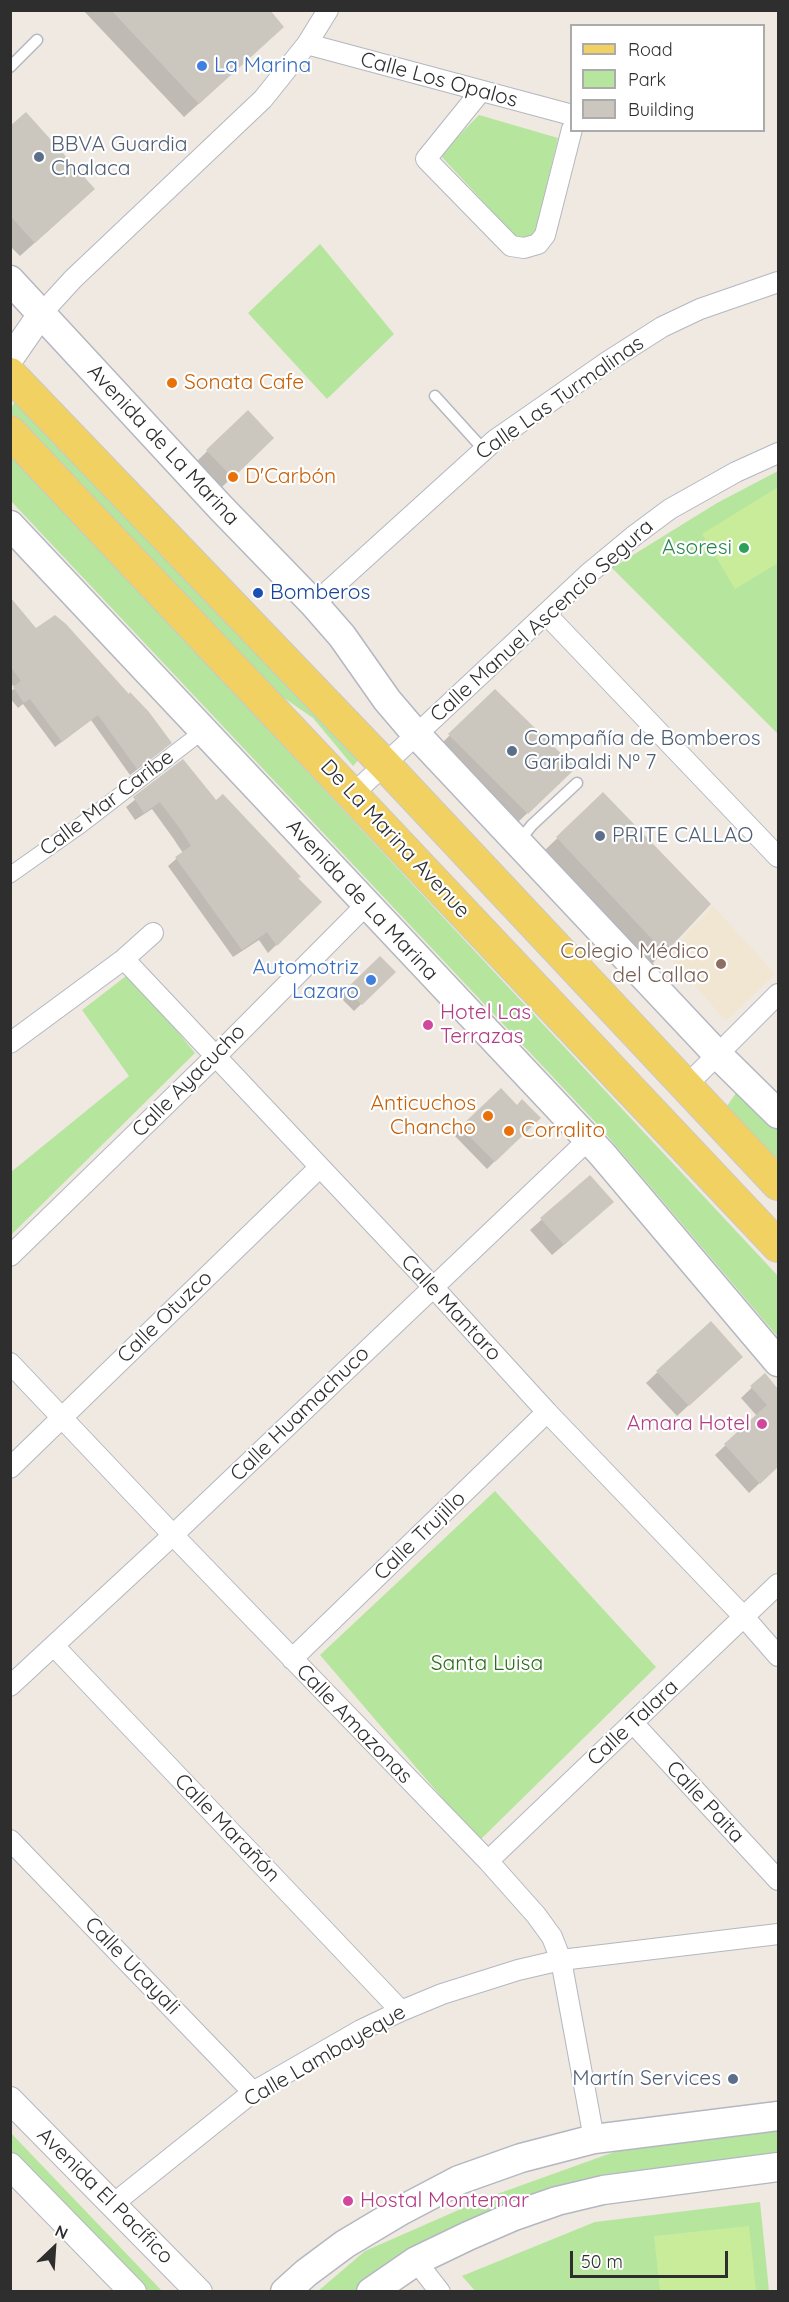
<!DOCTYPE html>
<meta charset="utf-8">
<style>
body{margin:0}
#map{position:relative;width:789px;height:2302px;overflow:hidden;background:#efe9e1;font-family:Quicksand,sans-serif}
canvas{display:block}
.frame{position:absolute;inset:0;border:12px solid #2e2e2e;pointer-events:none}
.legend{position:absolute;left:570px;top:24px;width:195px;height:108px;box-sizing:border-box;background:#fff;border:2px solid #ababab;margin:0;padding:8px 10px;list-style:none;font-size:18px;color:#2e2e2e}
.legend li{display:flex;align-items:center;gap:12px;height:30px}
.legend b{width:30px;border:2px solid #ababab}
.north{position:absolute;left:24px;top:2218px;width:60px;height:60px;-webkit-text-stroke:4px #fff;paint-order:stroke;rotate:25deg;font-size:16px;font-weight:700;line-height:24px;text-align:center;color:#2e2e2e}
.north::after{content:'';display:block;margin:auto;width:21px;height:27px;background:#2e2e2e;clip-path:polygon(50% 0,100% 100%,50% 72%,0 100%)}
.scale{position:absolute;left:570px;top:2251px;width:158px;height:27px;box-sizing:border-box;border:3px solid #2e2e2e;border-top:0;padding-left:8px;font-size:18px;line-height:21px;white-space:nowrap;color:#2e2e2e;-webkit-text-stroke:4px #fff;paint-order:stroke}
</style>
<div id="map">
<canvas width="789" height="2302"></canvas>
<div class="frame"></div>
<ul class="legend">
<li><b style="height:8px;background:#f2d163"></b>Road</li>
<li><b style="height:16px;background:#b6e59e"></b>Park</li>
<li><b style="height:16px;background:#cbc7bf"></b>Building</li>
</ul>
<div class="north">N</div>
<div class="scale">50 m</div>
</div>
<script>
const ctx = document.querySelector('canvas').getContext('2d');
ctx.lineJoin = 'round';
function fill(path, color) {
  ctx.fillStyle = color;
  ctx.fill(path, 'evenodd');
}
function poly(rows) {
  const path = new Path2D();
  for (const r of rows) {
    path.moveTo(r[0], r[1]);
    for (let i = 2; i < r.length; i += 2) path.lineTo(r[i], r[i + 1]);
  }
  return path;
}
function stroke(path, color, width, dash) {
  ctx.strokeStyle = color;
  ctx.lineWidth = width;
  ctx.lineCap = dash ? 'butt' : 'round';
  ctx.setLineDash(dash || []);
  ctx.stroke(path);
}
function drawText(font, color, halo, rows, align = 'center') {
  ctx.font = font + ' Quicksand,sans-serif';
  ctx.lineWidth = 4.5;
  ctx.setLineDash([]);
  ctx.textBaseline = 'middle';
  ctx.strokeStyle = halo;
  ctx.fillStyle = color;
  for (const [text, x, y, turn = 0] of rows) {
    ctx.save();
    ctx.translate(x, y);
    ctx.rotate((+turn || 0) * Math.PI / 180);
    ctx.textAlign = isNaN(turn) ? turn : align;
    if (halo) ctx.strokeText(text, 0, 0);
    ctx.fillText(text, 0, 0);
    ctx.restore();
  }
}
const education = poly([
 [713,906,775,974,726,1021,667,954]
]);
const green = poly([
 [479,115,558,138,535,234,518,239,440,155],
 [320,244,394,334,327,399,248,313],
 [19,395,362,756,353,766,313,718,274,691,11,419,11,408],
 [11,454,778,1276,778,1337,599,1126,11,501],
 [778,471,778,734,612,568,717,503],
 [130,973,195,1053,11,1235,11,1172,129,1076,82,1010],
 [736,1093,778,1126,778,1165,725,1109],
 [495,1491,656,1667,479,1841,320,1655],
 [778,2128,778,2156,654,2173,362,2291,317,2292,365,2251,486,2198,617,2151],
 [10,2132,162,2291,133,2291,11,2163],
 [760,2202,769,2291,476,2292,462,2276,595,2222]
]);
const pitch = poly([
 [778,487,778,563,735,589,702,534],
 [749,2226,756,2291,660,2291,654,2236]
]);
const shadow = poly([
 [83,10,268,10,268,41,184,117],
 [10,128,79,203,20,256,10,246],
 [248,412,272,438,221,488,196,462],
 [10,604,35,631,164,749,130,775,91,720,55,747,23,704,18,708,10,698,10,692,15,688,10,682],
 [450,735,559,782,512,828,435,750],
 [183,761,212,797,299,877,297,879,320,902,268,953,259,940,233,957,168,866,183,853,173,838,152,809,135,820,126,807],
 [603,794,709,904,651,965,544,851],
 [380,958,394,972,354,1011,340,997],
 [500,1090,517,1107,538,1118,487,1169,454,1135],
 [589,1177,601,1213,552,1255,530,1230],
 [710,1323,730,1367,677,1416,646,1383],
 [765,1375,778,1391,778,1466,749,1493,715,1455,757,1416,741,1398]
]);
const building = poly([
 [111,10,270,10,284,27,199,104],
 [26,112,95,189,35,243,10,216,10,126],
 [248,410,274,438,233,478,206,450],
 [10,597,36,628,55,615,66,624,129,694,130,692,149,712,172,743,137,769,98,715,62,742,30,699,24,703,13,687,21,681,10,666],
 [495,689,576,768,528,814,448,734],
 [183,759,213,796,216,800,223,794,301,877,298,878,322,902,277,946,267,932,242,950,175,857,191,846,181,830,160,802,144,813,133,797],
 [603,792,711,904,665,953,556,837],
 [380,956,396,972,362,1005,346,989],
 [501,1088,517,1105,522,1099,541,1118,495,1162,460,1127],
 [590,1175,614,1202,564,1245,540,1218],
 [711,1321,743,1357,689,1406,656,1371],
 [765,1373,778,1389,778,1467,760,1484,724,1444,767,1405,750,1386]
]);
const service = poly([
 [10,67,37,40],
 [435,396,484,450],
 [518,842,532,825,577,783]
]);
const pedestrian = poly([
 [10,875,81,825,203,731]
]);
const minor = poly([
 [307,44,572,115],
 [481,91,426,159,511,246,524,248,538,244,545,235,572,129],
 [41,314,73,279,263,99,307,44,328,10],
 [314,604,495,440,607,362,662,327,700,309,778,282],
 [546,614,778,857],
 [353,794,588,574,635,535,670,509,736,472,778,453],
 [124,959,434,1288,547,1412,744,1617,778,1656],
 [10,1043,124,959,153,933],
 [686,1086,778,994],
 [10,1256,223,1049,366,905],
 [10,1363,173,1535,488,1861,536,1915,552,1937,561,1960,594,2139],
 [10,1468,320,1167],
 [54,1646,401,2011],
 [292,1659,547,1412],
 [10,1686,173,1535,588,1140],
 [633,1723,778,1880],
 [10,1840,253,2092],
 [488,1861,778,1584],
 [113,2204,253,2092,361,2030,401,2011,442,1994,518,1970,561,1960,778,1934],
 [416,2261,440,2292]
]);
const tertiary = poly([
 [10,359,41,314],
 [10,2100,199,2292],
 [10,2166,133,2292]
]);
const secondary = poly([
 [10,280,221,508,314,604,342,636,387,700,416,734,717,1054,778,1114],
 [10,525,602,1154,778,1362],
 [285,2292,306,2273,345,2244,402,2210,459,2180,521,2158,594,2139,778,2116],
 [371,2292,416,2261,468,2236,514,2216,557,2201,603,2190,778,2167]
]);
const primary = poly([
 [10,374,384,764,778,1184],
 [10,432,778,1246]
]);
const markers = [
 [202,66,6,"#3f7fe0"],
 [39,157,6,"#5c6f8a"],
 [172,383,6,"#e8710a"],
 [233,477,6,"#e8710a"],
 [744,548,6,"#2e9e5b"],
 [258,593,6,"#1a4fb4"],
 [512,751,6,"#5c6f8a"],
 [600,836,6,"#5c6f8a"],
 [721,964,6,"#8d6e63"],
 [371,980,6,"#3f7fe0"],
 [428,1025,6,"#d1479c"],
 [488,1116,6,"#e8710a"],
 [509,1131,6,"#e8710a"],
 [762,1424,6,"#d1479c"],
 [733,2079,6,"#5c6f8a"],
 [348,2201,6,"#d1479c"]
];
const shopNames = [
 ["La Marina",214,66],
 ["Automotriz",359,968,"right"],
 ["Lazaro",359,992,"right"]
];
const streetNames = [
 ["Calle Los Opalos",439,80,15],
 ["Calle Las Turmalinas",560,398,-35],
 ["Avenida de La Marina",163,445,47],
 ["Calle Manuel Ascencio Segura",542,621,-42],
 ["Calle Mar Caribe",107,803,-37],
 ["De La Marina Avenue",395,839,47],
 ["Avenida de La Marina",362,900,47],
 ["Calle Ayacucho",189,1081,-45],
 ["Calle Mantaro",451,1308,47],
 ["Calle Otuzco",165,1317,-44],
 ["Calle Huamachuco",300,1414,-44],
 ["Calle Trujillo",420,1536,-44],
 ["Calle Talara",633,1723,-43],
 ["Calle Amazonas",354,1724,46],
 ["Calle Paita",705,1802,47],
 ["Calle Marañón",227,1828,46],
 ["Calle Ucayali",132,1966,46],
 ["Calle Lambayeque",325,2056,-30],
 ["Avenida El Pacífico",105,2196,45]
];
const serviceNames = [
 ["BBVA Guardia",51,145],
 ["Chalaca",51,169],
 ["Compañía de Bomberos",524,739],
 ["Garibaldi Nº 7",524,763],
 ["PRITE CALLAO",612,836],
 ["Martín Services",721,2079,"right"]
];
const foodNames = [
 ["Sonata Cafe",184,383],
 ["D'Carbón",245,477],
 ["Anticuchos",476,1104,"right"],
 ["Chancho",476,1128,"right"],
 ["Corralito",521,1131]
];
const leisureNames = [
 ["Asoresi",732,548]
];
const transitNames = [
 ["Bomberos",270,593]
];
const educationNames = [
 ["Colegio Médico",709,952],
 ["del Callao",709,976]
];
const hotelNames = [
 ["Hotel Las",440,1013],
 ["Terrazas",440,1037],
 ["Amara Hotel",750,1424,"right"],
 ["Hostal Montemar",360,2201]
];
const parkNames = [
 ["Santa Luisa",487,1664]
];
fill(education, '#f0e6d1');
fill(green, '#b6e59e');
fill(pitch, '#c9ec9a');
fill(shadow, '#0003');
fill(building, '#cbc7bf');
stroke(service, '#b4b7c1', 13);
stroke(pedestrian, '#b4b7c1', 17);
stroke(minor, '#b4b7c1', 22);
stroke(tertiary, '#b4b7c1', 28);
stroke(secondary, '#b4b7c1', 31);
stroke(primary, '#c9c9c9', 34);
stroke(service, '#fff', 10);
stroke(pedestrian, '#fff', 15);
stroke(minor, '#fff', 20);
stroke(tertiary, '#fff', 26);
stroke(secondary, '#fff', 28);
stroke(primary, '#f2d163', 32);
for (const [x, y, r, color] of markers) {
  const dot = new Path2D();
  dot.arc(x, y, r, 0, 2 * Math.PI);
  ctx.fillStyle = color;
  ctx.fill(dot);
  stroke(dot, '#fff', 2);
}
drawText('21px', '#366cbe', '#fff', shopNames, 'left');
drawText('21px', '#2e2e2e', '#fff', streetNames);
drawText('21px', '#4e5e75', '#fff', serviceNames, 'left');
drawText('21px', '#c56008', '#fff', foodNames, 'left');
drawText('21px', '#27864d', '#fff', leisureNames, 'right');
drawText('21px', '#164399', '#fff', transitNames, 'left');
drawText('21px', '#785e54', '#fff', educationNames, 'right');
drawText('21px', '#b23c85', '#fff', hotelNames, 'left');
drawText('21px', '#2c6e1b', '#fff', parkNames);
</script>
